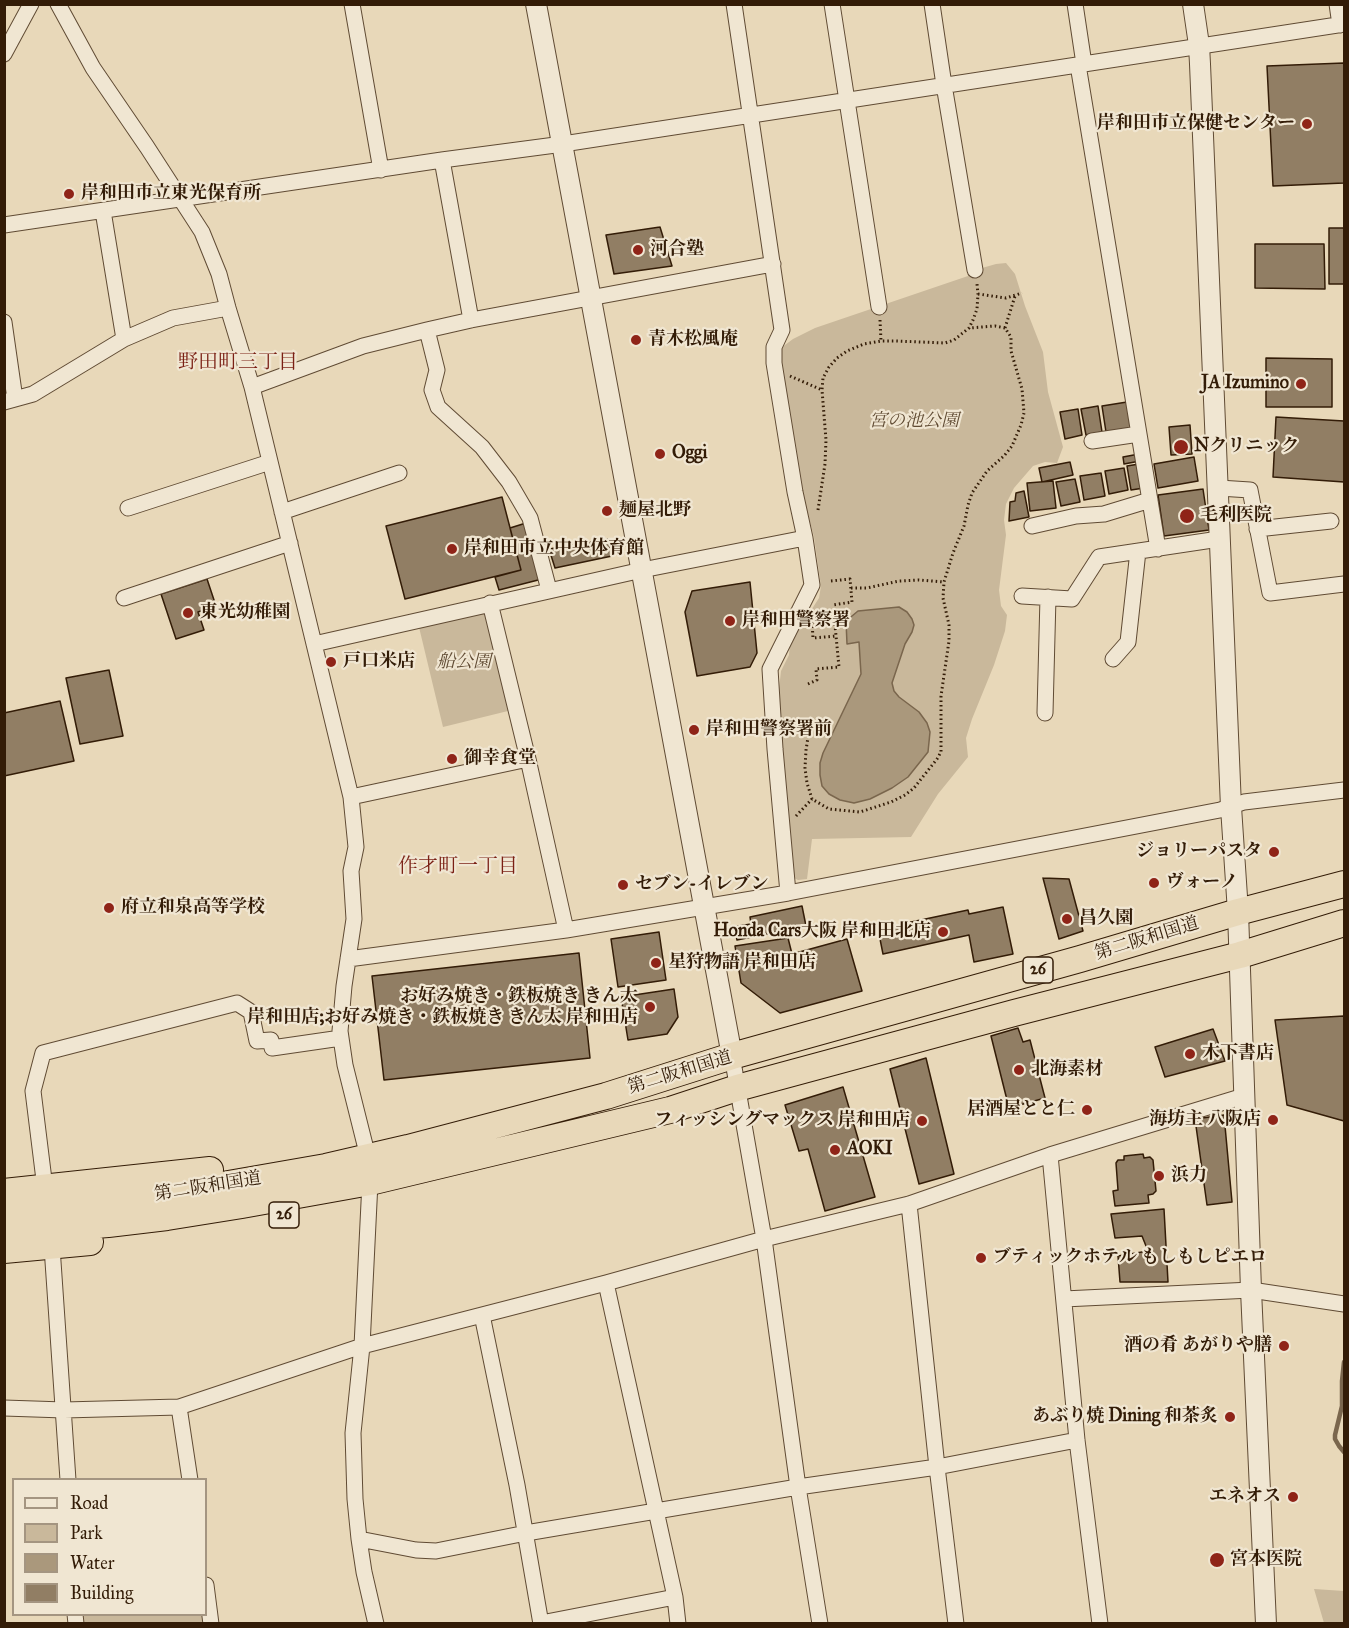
<!DOCTYPE html>
<meta charset="utf-8">
<style>
body{margin:0}
#map{position:relative;width:1349px;height:1628px;overflow:hidden;background:#e8d8b9;font-family:"IM FELL Great Primer",serif}
canvas{display:block}
.frame{position:absolute;inset:0;border:6px solid #331c07;pointer-events:none}
.legend{position:absolute;left:12px;top:1478px;width:195px;height:138px;box-sizing:border-box;background:#f0e6d2;border:2px solid #a49581;margin:0;padding:8px 10px;list-style:none;font-size:18px;color:#331c07}
.legend li{display:flex;align-items:center;gap:12px;height:30px}
.legend b{width:30px;border:2px solid #a49581}
</style>
<div id="map">
<canvas width="1349" height="1628"></canvas>
<div class="frame"></div>
<ul class="legend">
<li><b style="height:8px;background:#f0e6d2"></b>Road</li>
<li><b style="height:16px;background:#c9b89b"></b>Park</li>
<li><b style="height:16px;background:#aa987c"></b>Water</li>
<li><b style="height:16px;background:#917e64"></b>Building</li>
</ul>
</div>
<script>
const ctx = document.querySelector('canvas').getContext('2d');
ctx.lineJoin = 'round';
function fill(path, color) {
  ctx.fillStyle = color;
  ctx.fill(path, 'evenodd');
}
function poly(rows) {
  const path = new Path2D();
  for (const r of rows) {
    path.moveTo(r[0], r[1]);
    for (let i = 2; i < r.length; i += 2) path.lineTo(r[i], r[i + 1]);
  }
  return path;
}
function stroke(path, color, width, dash) {
  ctx.strokeStyle = color;
  ctx.lineWidth = width;
  ctx.lineCap = dash ? 'butt' : 'round';
  ctx.setLineDash(dash || []);
  ctx.stroke(path);
}
function drawText(font, color, halo, rows, align = 'center') {
  ctx.font = font + ' "IM FELL Great Primer","Noto Serif JP",serif';
  ctx.lineWidth = 4.5;
  ctx.setLineDash([]);
  ctx.textBaseline = 'middle';
  ctx.strokeStyle = halo;
  ctx.fillStyle = color;
  for (const [text, x, y, turn = 0] of rows) {
    ctx.save();
    ctx.translate(x, y);
    ctx.rotate((+turn || 0) * Math.PI / 180);
    ctx.textAlign = isNaN(turn) ? turn : align;
    if (halo) ctx.strokeText(text, 0, 0);
    ctx.fillText(text, 0, 0);
    ctx.restore();
  }
}
const green = poly([
 [1006,263,1015,274,1025,306,1043,352,1048,392,1063,447,1057,463,1045,462,1033,466,1014,488,1006,504,1004,520,1006,535,999,590,1001,606,1007,615,1005,631,994,665,972,719,966,738,968,757,938,794,911,837,812,839,807,879,798,880,794,878,787,810,779,689,781,671,789,655,790,643,819,598,821,586,814,537,805,503,782,365,781,348,793,339,815,328,968,276,968,272,996,264],
 [487,608,512,710,443,727,418,623],
 [1314,1589,1344,1591,1344,1623,1324,1623],
 [82,1615,203,1615,204,1623,82,1623]
]);
const water = poly([
 [899,607,907,612,912,619,914,625,912,632,905,644,892,683,894,691,899,697,919,712,927,723,930,732,928,752,908,777,892,788,870,799,854,803,840,800,829,794,822,786,820,775,820,763,823,753,861,674,859,642,847,644,846,621,858,611,899,607]
]);
const stream = poly([
 [1344,1362,1342,1381,1342,1406,1335,1435,1335,1439,1339,1446,1344,1452]
]);
const building = poly([
 [1344,63,1344,183,1273,186,1267,66,1344,63],
 [660,227,672,266,614,274,606,235,660,227],
 [1329,228,1344,228,1344,284,1329,284,1329,228],
 [1255,244,1324,244,1325,289,1255,288,1255,244],
 [1266,358,1332,359,1332,407,1266,407,1266,358],
 [1127,402,1131,428,1106,432,1102,406,1127,402],
 [1098,406,1102,432,1086,435,1081,409,1098,406],
 [1078,409,1082,435,1065,439,1060,412,1078,409],
 [1276,417,1344,421,1344,482,1273,477,1276,417],
 [1190,425,1192,454,1171,455,1169,427,1190,425],
 [1139,454,1140,461,1124,464,1123,457,1139,454],
 [1194,457,1198,481,1158,488,1154,464,1194,457],
 [1070,462,1073,475,1042,482,1039,468,1070,462],
 [1139,464,1144,488,1131,490,1127,466,1139,464],
 [1124,468,1128,490,1109,494,1105,471,1124,468],
 [1101,473,1105,496,1084,500,1080,476,1101,473],
 [1075,479,1080,502,1061,506,1056,482,1075,479],
 [1053,481,1056,508,1030,511,1027,483,1053,481],
 [1203,489,1209,530,1164,536,1158,495,1203,489],
 [1024,491,1029,517,1009,521,1010,502,1015,501,1016,493,1024,491],
 [502,497,521,570,405,599,386,526,502,497],
 [526,523,542,579,499,590,495,577,521,570,510,528,526,523],
 [608,539,612,556,555,568,549,549,608,539],
 [207,579,216,606,198,612,204,630,176,639,161,594,207,579],
 [750,582,757,653,750,667,697,676,685,612,692,591,750,582],
 [109,670,123,736,80,744,66,678,109,670],
 [60,701,74,761,4,776,4,713,60,701],
 [1043,878,1069,879,1083,931,1059,939,1043,878],
 [802,906,806,926,737,940,735,931,739,930,738,926,751,924,750,917,802,906],
 [1003,907,1013,954,974,962,969,935,883,954,878,929,968,910,969,914,1003,907],
 [659,932,666,980,618,987,611,939,659,932],
 [788,938,792,954,847,939,862,991,780,1013,741,983,735,946,788,938],
 [579,953,590,1058,384,1080,372,976,579,953],
 [674,989,678,1017,667,1034,628,1040,621,997,674,989],
 [1344,1016,1344,1121,1287,1105,1275,1020,1344,1016],
 [1018,1028,1023,1042,1030,1040,1045,1098,1009,1108,991,1036,1018,1028],
 [1213,1029,1225,1061,1165,1077,1155,1047,1213,1029],
 [926,1058,954,1174,919,1184,890,1069,926,1058],
 [843,1087,875,1197,825,1211,808,1149,799,1151,785,1105,843,1087],
 [1224,1115,1232,1202,1207,1205,1195,1119,1224,1115],
 [1143,1154,1144,1158,1150,1157,1153,1160,1156,1191,1153,1194,1148,1195,1149,1203,1115,1206,1113,1191,1118,1190,1116,1163,1118,1160,1124,1160,1124,1156,1143,1154],
 [1164,1209,1168,1282,1120,1282,1118,1256,1148,1251,1142,1236,1115,1238,1111,1214,1164,1209]
]);
const path = poly([
 [978,294,1006,298,1022,293],
 [880,320,881,341],
 [1005,328,1015,296],
 [790,376,822,390],
 [818,510,825,464,826,440,822,390,823,378,829,367,837,358,847,351,864,344,881,341,896,341,945,343,954,340,969,328,973,320,977,309,978,294,977,284],
 [831,581,850,579,852,602,833,605],
 [851,588,867,588,899,581,919,580,944,582],
 [812,622,813,638,836,636],
 [808,684,817,680,816,669,839,667,834,615],
 [811,718,806,750,805,768,807,783,812,799,829,809,860,812,891,802,905,795,914,788,937,759,941,752,941,696,949,641,949,625,943,598,944,582,953,553,964,526,968,505,972,493,987,471,1004,456,1012,446,1021,425,1024,413,1022,389,1011,351,1011,337,1005,328,995,326,969,328],
 [796,816,812,799]
]);
const minor = poly([
 [58,4,93,68,147,147,202,232,219,274,228,308,252,387,351,797,356,847,351,871,354,919,344,986,340,1031,345,1065,368,1157,370,1182,362,1346,353,1433,355,1499,359,1539,364,1572,376,1624],
 [352,4,381,170],
 [734,4,782,330,774,347,774,363,795,492,805,538,812,585,770,669,775,749,788,893],
 [832,4,879,307],
 [932,4,944,85,975,270],
 [1075,4,1084,64],
 [1337,4,1340,25],
 [4,54,31,4],
 [1078,65,1158,549],
 [442,160,471,320],
 [103,211,124,339],
 [4,225,442,160,563,144,1344,24],
 [4,322,15,399],
 [427,330,437,370,432,390,438,407,482,447,509,482,530,518,549,590],
 [252,387,363,346,427,330,471,320,773,264],
 [4,402,33,394,124,339,173,318,228,308],
 [1092,441,1139,434],
 [1219,488,1250,490,1270,593,1344,584],
 [128,508,270,462],
 [282,512,399,473],
 [1032,526,1076,516,1104,514,1150,500],
 [1257,529,1331,521],
 [1022,596,1072,599,1099,557,1219,539],
 [124,598,290,543],
 [490,603,528,759,566,930],
 [314,644,642,570,805,538],
 [1113,659,1128,642,1138,551],
 [1045,713,1048,597],
 [351,797,528,759],
 [348,959,566,930,788,893,1220,810,1244,802,1344,790],
 [732,1056,764,1239,798,1487,820,1624],
 [1050,1155,1077,1440,1100,1624],
 [45,1188,33,1091,43,1053,237,1003,251,1012,257,1041,271,1040,272,1048,341,1038],
 [909,1204,937,1467,956,1624],
 [52,1247,68,1480],
 [606,1283,675,1597,678,1624],
 [1064,1299,1251,1290,1344,1304],
 [482,1315,517,1485,541,1624],
 [179,1407,190,1480],
 [4,1408,64,1410,179,1407,362,1346,606,1283,764,1239,909,1204,1050,1155,1244,1096],
 [359,1539,416,1550,436,1551,526,1533,798,1487,937,1467,1077,1440],
 [206,1585,211,1624],
 [75,1614,76,1624],
 [541,1623,675,1597]
]);
const tertiary = poly([
 [536,4,732,1056],
 [1193,4,1199,45,1200,64,1231,807,1238,912,1251,1290,1266,1624]
]);
const trunk = poly([
 [4,1192,210,1170],
 [4,1211,85,1205,194,1190,326,1167,408,1148,606,1096,732,1056,1080,959,1238,912,1344,884],
 [4,1232,108,1224,167,1217,242,1205,370,1182,670,1110,737,1088,1014,1013,1240,955,1344,923],
 [4,1250,90,1242]
]);
const markers = [
 [1307,124,6,"#8f2418"],
 [69,194,6,"#8f2418"],
 [638,250,6,"#8f2418"],
 [636,340,6,"#8f2418"],
 [1301,384,6,"#8f2418"],
 [1181,447,8,"#8f2418"],
 [660,454,6,"#8f2418"],
 [607,511,6,"#8f2418"],
 [1187,516,8,"#8f2418"],
 [452,549,6,"#8f2418"],
 [188,613,6,"#8f2418"],
 [730,621,6,"#8f2418"],
 [331,662,6,"#8f2418"],
 [694,730,6,"#8f2418"],
 [452,759,6,"#8f2418"],
 [1274,852,6,"#8f2418"],
 [1154,883,6,"#8f2418"],
 [623,885,6,"#8f2418"],
 [109,908,6,"#8f2418"],
 [1067,919,6,"#8f2418"],
 [943,932,6,"#8f2418"],
 [656,963,6,"#8f2418"],
 [650,1007,6,"#8f2418"],
 [1190,1054,6,"#8f2418"],
 [1019,1070,6,"#8f2418"],
 [1087,1110,6,"#8f2418"],
 [1273,1120,6,"#8f2418"],
 [922,1121,6,"#8f2418"],
 [835,1150,6,"#8f2418"],
 [1159,1176,6,"#8f2418"],
 [981,1258,6,"#8f2418"],
 [1284,1346,6,"#8f2418"],
 [1230,1417,6,"#8f2418"],
 [1293,1497,6,"#8f2418"],
 [1217,1560,8,"#8f2418"]
];
const shields = [
 [1038,970,30],
 [284,1215,30]
];
const shieldNames = [
 ["26",1038,970],
 ["26",284,1215]
];
const poiNames = [
 ["岸和田市立保健センター",1295,124,"right"],
 ["岸和田市立東光保育所",81,194],
 ["河合塾",650,250],
 ["青木松風庵",648,340],
 ["JA Izumino",1289,384,"right"],
 ["Nクリニック",1194,447],
 ["Oggi",672,454],
 ["麺屋北野",619,511],
 ["毛利医院",1200,516],
 ["岸和田市立中央体育館",464,549],
 ["東光幼稚園",200,613],
 ["岸和田警察署",742,621],
 ["戸口米店",343,662],
 ["岸和田警察署前",706,730],
 ["御幸食堂",464,759],
 ["ジョリーパスタ",1262,852,"right"],
 ["ヴォーノ",1166,883],
 ["セブン-イレブン",635,885],
 ["府立和泉高等学校",121,908],
 ["昌久園",1079,919],
 ["Honda Cars大阪 岸和田北店",931,932,"right"],
 ["星狩物語 岸和田店",668,963],
 ["お好み焼き・鉄板焼き きん太",638,997,"right"],
 ["岸和田店;お好み焼き・鉄板焼き きん太 岸和田店",638,1018,"right"],
 ["木下書店",1202,1054],
 ["北海素材",1031,1070],
 ["居酒屋とと仁",1075,1110,"right"],
 ["海坊主 八阪店",1261,1120,"right"],
 ["フィッシングマックス 岸和田店",910,1121,"right"],
 ["AOKI",847,1150],
 ["浜力",1171,1176],
 ["ブティックホテル もしもしピエロ",993,1258],
 ["酒の肴 あがりや膳",1272,1346,"right"],
 ["あぶり焼 Dining 和茶炙",1218,1417,"right"],
 ["エネオス",1281,1497,"right"],
 ["宮本医院",1230,1560]
];
const parkNames = [
 ["宮の池公園",914,422],
 ["船公園",464,663]
];
const streetNames = [
 ["第二阪和国道",1147,939,-17],
 ["第二阪和国道",680,1073,-17],
 ["第二阪和国道",208,1187,-9]
];
const neighbourhoodNames = [
 ["野田町三丁目",238,363],
 ["作才町一丁目",458,867]
];
fill(green, '#c9b89b');
fill(water, '#aa987c');
stroke(water, '#7a664d', 1.5);
stroke(stream, '#7a664d', 4.5);
fill(building, '#917e64');
stroke(building, '#331c07', 1.5);
stroke(minor, '#604b34', 17);
stroke(tertiary, '#604b34', 22);
stroke(trunk, '#331c07', 28);
stroke(path, '#331c07', 3, [1.5, 3]);
stroke(minor, '#f0e6d2', 15);
stroke(tertiary, '#f0e6d2', 20);
stroke(trunk, '#e8d8b9', 26);
for (const [x, y, r, color] of markers) {
  const dot = new Path2D();
  dot.arc(x, y, r, 0, 2 * Math.PI);
  ctx.fillStyle = color;
  ctx.fill(dot);
  stroke(dot, '#f0e6d2', 2);
}
for (const [x, y, w] of shields) {
  const box = new Path2D();
  box.roundRect(x - w / 2, y - 13, w, 26, 4.5);
  ctx.fillStyle = '#f0e6d2';
  ctx.fill(box);
  stroke(box, '#331c07', 1.5);
}
drawText('bold 16px', '#331c07', null, shieldNames);
drawText('bold 18px', '#331c07', '#f0e6d2', poiNames, 'left');
drawText('italic 18px', '#604b33', '#f0e6d2', parkNames);
drawText('18px', '#331c07', '#f0e6d2', streetNames);
drawText('20px', '#7a1f14', '#f0e6d2', neighbourhoodNames);
</script>
